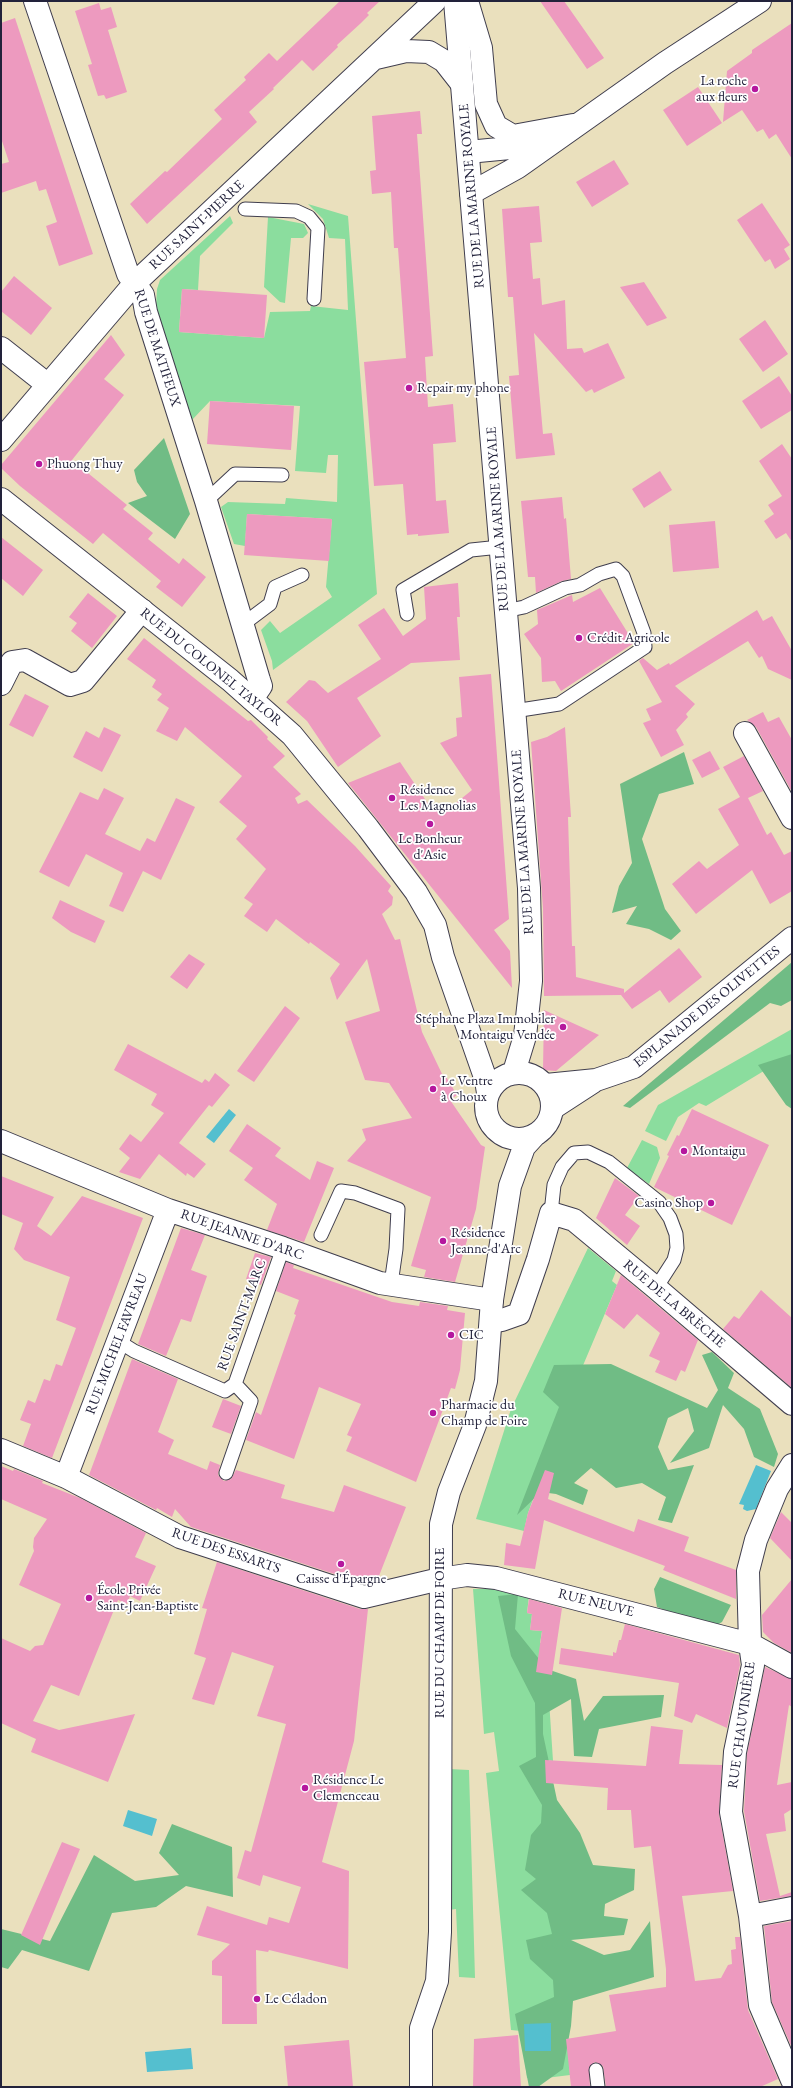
<!DOCTYPE html>
<meta charset="utf-8">
<style>
body{margin:0}
#map{position:relative;width:793px;height:2088px;overflow:hidden;background:#eae0bd;font-family:"EB Garamond",serif}
canvas{display:block}
.frame{position:absolute;inset:0;border:2px solid #22223b;pointer-events:none}
</style>
<div id="map">
<canvas width="793" height="2088"></canvas>
<div class="frame"></div>
</div>
<script>
const ctx = document.querySelector('canvas').getContext('2d');
ctx.lineJoin = 'round';
function fill(path, color) {
  ctx.fillStyle = color;
  ctx.fill(path, 'evenodd');
}
function poly(rows) {
  const path = new Path2D();
  for (const r of rows) {
    if (r.length === 3) {
      path.moveTo(r[0] + r[2], r[1]);
      path.arc(r[0], r[1], r[2], 0, 2 * Math.PI);
      continue;
    }
    path.moveTo(r[0], r[1]);
    for (let i = 2; i < r.length; i += 2) path.lineTo(r[i], r[i + 1]);
  }
  return path;
}
function stroke(path, color, width, dash) {
  ctx.strokeStyle = color;
  ctx.lineWidth = width;
  ctx.lineCap = dash ? 'butt' : 'round';
  ctx.setLineDash(dash || []);
  ctx.stroke(path);
}
function drawText(font, color, halo, rows, align = 'center') {
  ctx.font = font + ' "EB Garamond",serif';
  ctx.lineWidth = 3.5;
  ctx.setLineDash([]);
  ctx.textBaseline = 'middle';
  ctx.strokeStyle = halo;
  ctx.fillStyle = color;
  for (const [text, x, y, turn = 0] of rows) {
    ctx.save();
    ctx.translate(x, y);
    ctx.rotate((+turn || 0) * Math.PI / 180);
    ctx.textAlign = isNaN(turn) ? turn : align;
    if (halo) ctx.strokeText(text, 0, 0);
    ctx.fillText(text, 0, 0);
    ctx.restore();
  }
}
const green = poly([
 [308,204,348,216,377,594,273,670,272,661,261,630,270,621,280,633,332,597,326,587,332,519,247,514,245,546,234,544,221,507,228,502,285,504,286,498,337,502,338,455,328,455,326,473,295,471,300,406,210,401,192,420,163,333,156,306,157,289,160,280,230,216,233,223,200,256,198,290,182,289,179,332,264,338,270,312,310,311,311,306,348,310,345,239,329,238,323,219],
 [268,217,304,224,308,233,303,238,291,238,285,303,280,302,264,287],
 [792,1029,792,1057,772,1066,706,1106,699,1103,678,1117,666,1141,645,1131,658,1105],
 [642,1140,657,1147,660,1158,649,1184,627,1168],
 [588,1248,616,1271,612,1281,617,1285,576,1382,528,1513,524,1531,476,1519,511,1409],
 [473,1589,492,1589,529,1596,527,1613,532,1614,530,1630,542,1631,540,1643,543,1644,547,1669,553,1761,546,1760,570,2075,546,2078,527,2078,521,2031,511,2030,486,1773,499,1771,494,1732,484,1734],
 [449,1769,469,1770,475,1978,459,1977,456,1909,448,1910]
]);
const forest = poly([
 [164,438,190,514,175,539,128,503,147,496,137,482,134,470],
 [684,752,694,784,659,794,642,839,665,909,681,931,671,940,649,929,626,924,637,906,612,913,619,886,632,863,620,784],
 [792,962,792,1000,781,1006,770,1003,630,1108,623,1106],
 [792,1054,792,1109,786,1105,758,1065],
 [712,1352,734,1373,728,1388,760,1409,778,1454,774,1467,754,1457,744,1429,723,1405,709,1448,670,1463,694,1431,688,1408,668,1418,658,1447,668,1470,694,1465,672,1523,658,1520,666,1497,642,1483,616,1488,591,1468,574,1483,588,1490,583,1505,556,1494,541,1492,517,1515,559,1407,543,1392,554,1365,611,1364,707,1408,718,1390,702,1355],
 [660,1577,731,1605,722,1622,712,1628,657,1607,654,1589],
 [518,1594,515,1629,547,1669,576,1679,584,1721,603,1696,664,1695,661,1717,599,1729,592,1757,574,1756,571,1699,543,1715,543,1734,557,1800,580,1833,593,1865,635,1869,634,1890,605,1904,604,1916,628,1919,624,1935,571,1940,604,1955,630,1950,650,1921,654,1977,573,2001,571,2026,563,2069,538,2087,529,2087,515,2014,554,1997,553,1980,530,1959,526,1940,552,1934,547,1913,521,1890,536,1879,525,1870,531,1835,541,1823,542,1805,519,1766,536,1757,535,1703,511,1656,498,1596],
 [172,1824,232,1847,233,1897,186,1886,156,1907,112,1913,89,1971,22,1950,8,1969,1,1967,1,1929,50,1941,94,1855,135,1881,179,1875,159,1853]
]);
const water = poly([
 [229,1109,236,1115,214,1143,206,1137],
 [756,1465,771,1471,756,1509,747,1511,743,1509,744,1505,739,1504],
 [128,1810,157,1819,152,1836,123,1826],
 [551,2023,551,2051,525,2051,524,2024],
 [191,2048,193,2069,147,2072,145,2052]
]);
const building = poly([
 [340,1,380,1,367,13,369,15,361,23,337,45,338,47,313,71,302,60,273,88,274,89,249,112,257,122,147,224,130,204,165,171,167,172,222,119,214,110,246,80,244,77,269,53,277,61],
 [540,1,564,1,604,58,587,69],
 [99,3,101,10,111,7,117,27,108,30,127,92,106,99,104,95,98,96,88,65,92,64,75,11],
 [15,18,93,254,59,266,46,226,57,222,46,189,39,191,36,181,1,193,1,164,9,162,1,138,1,23],
 [792,23,792,159,776,134,769,139,763,129,757,132,742,110,723,122,727,71,752,53,752,50],
 [698,87,722,123,687,146,663,110],
 [420,111,422,134,417,134,433,356,425,357,428,407,453,404,456,442,433,444,436,501,446,500,449,533,418,536,418,534,407,535,403,484,374,486,364,362,406,358,398,248,394,248,391,192,372,194,370,171,376,170,372,116],
 [614,160,629,184,592,207,576,182],
 [762,203,790,245,784,249,790,259,775,269,770,259,765,262,737,220],
 [539,206,542,242,530,243,533,279,540,278,542,305,565,300,567,349,582,348,584,353,608,343,625,378,594,393,592,389,586,392,534,333,543,434,552,433,555,455,516,459,509,376,519,375,513,297,508,297,502,209],
 [14,276,52,308,31,335,1,311,1,292],
 [644,282,667,318,647,326,620,287],
 [182,289,267,295,264,338,179,332],
 [765,320,788,354,763,372,739,339],
 [111,335,125,355,104,379,124,395,72,460,127,505,123,509,153,533,148,539,179,564,183,558,206,577,182,607,156,587,161,581,103,533,93,544,20,486,1,468,1,465],
 [779,376,792,396,792,410,761,429,742,401],
 [210,401,294,406,291,450,207,444],
 [782,444,792,459,792,542,786,533,776,539,764,521,774,514,768,505,782,496,759,461],
 [660,471,672,490,644,508,632,489],
 [562,497,564,519,566,518,571,579,562,581,536,593,535,577,528,577,521,501],
 [247,514,332,519,329,561,244,555],
 [715,521,719,568,673,572,669,525],
 [1,537,43,570,23,596,1,578],
 [458,583,460,617,457,617,460,660,411,663,357,698,381,736,338,767,307,721,286,702,309,680,315,681,328,693,381,659,358,625,384,608,403,636,426,619,424,587],
 [600,588,634,643,561,691,555,681,542,682,541,658,524,634,538,624,537,610,572,595,573,602],
 [88,593,117,616,92,648,71,631,77,623,69,617],
 [757,610,763,621,772,616,792,651,792,680,768,669,762,656,759,658,748,641,675,686,695,704,686,714,688,717,676,730,684,745,661,757,643,723,651,720,646,709,662,702,639,661,643,658,657,670,669,663,670,665],
 [144,638,248,721,251,720,268,737,267,739,285,756,273,767,301,794,295,798,298,804,307,800,355,846,391,886,388,891,393,897,392,905,382,914,395,940,400,939,422,1032,443,1076,445,1075,457,1095,450,1100,481,1145,485,1147,476,1209,455,1282,424,1277,426,1270,411,1266,431,1197,347,1161,366,1140,362,1129,412,1118,389,1083,365,1080,345,1022,380,1011,367,959,337,1000,330,978,340,964,310,942,309,944,276,919,267,932,244,916,253,904,244,898,266,869,236,839,247,826,219,802,242,776,185,727,177,741,156,731,169,708,157,700,162,694,152,687,156,680,127,659],
 [491,674,509,919,494,930,510,951,512,988,348,783,400,762,433,811,436,809,441,815,472,790,440,743,457,736,456,718,462,717,459,677],
 [25,694,49,706,33,737,9,725],
 [763,712,768,722,779,717,792,740,792,792,756,727,747,720],
 [104,727,121,735,102,772,73,757,86,731,99,738],
 [565,727,571,817,568,817,572,946,575,946,576,977,624,989,624,993,679,948,702,977,669,1003,660,990,632,1009,621,995,544,996,543,909,531,742,547,737],
 [710,751,720,769,702,778,692,760],
 [744,756,763,791,748,798,767,835,771,832,784,855,792,851,792,891,770,904,752,870,696,914,672,884,699,861,707,869,739,845,718,809,740,797,723,767],
 [104,788,124,798,105,834,140,851,147,838,155,842,176,798,195,807,161,880,143,871,123,912,109,906,123,873,86,854,69,887,39,872,80,792,98,800],
 [60,900,105,921,95,943,71,932,52,918],
 [189,954,205,964,187,989,170,977],
 [285,1006,300,1018,254,1082,237,1071],
 [544,1010,599,1035,556,1071,543,1070],
 [128,1044,202,1083,205,1079,209,1082,215,1073,230,1085,212,1107,209,1105,179,1143,206,1164,194,1178,187,1173,186,1176,159,1154,140,1179,119,1172,130,1158,119,1149,130,1134,141,1142,164,1113,151,1105,157,1094,114,1070],
 [692,1109,769,1145,732,1225,654,1187,669,1156,667,1155,677,1135,679,1136],
 [247,1124,281,1148,275,1156,310,1180,317,1161,334,1168,304,1242,267,1230,277,1204,244,1180,253,1168,229,1151],
 [1,1176,54,1197,37,1226,51,1236,82,1196,143,1218,52,1458,23,1446,31,1424,20,1420,28,1400,35,1403,44,1379,50,1381,56,1364,62,1366,76,1328,56,1320,70,1277,24,1260,14,1249,23,1223,1,1214],
 [615,1178,639,1196,625,1215,640,1226,627,1245,596,1218],
 [181,1228,205,1235,191,1270,207,1276,191,1322,181,1319,166,1356,138,1344],
 [255,1253,271,1257,261,1285,246,1279],
 [286,1262,294,1265,293,1268,392,1302,419,1306,420,1302,448,1306,447,1310,465,1313,460,1370,455,1389,451,1388,416,1482,346,1451,352,1437,347,1435,361,1404,319,1387,294,1459,246,1440,256,1412,261,1415,296,1315,294,1314,299,1300,276,1291],
 [621,1275,698,1340,685,1372,681,1370,676,1381,655,1372,660,1361,649,1356,660,1333,637,1314,624,1329,605,1314],
 [761,1290,792,1318,792,1388,723,1329,734,1316,739,1319],
 [132,1359,178,1379,158,1432,174,1440,168,1454,207,1470,210,1461,220,1465,218,1475,224,1481,231,1479,236,1470,285,1485,281,1498,334,1512,344,1485,406,1507,377,1581,365,1584,191,1527,175,1509,172,1517,157,1508,156,1510,89,1475],
 [223,1399,241,1406,231,1434,212,1427],
 [1,1466,13,1471,14,1469,43,1481,42,1483,80,1498,146,1533,135,1557,156,1566,140,1601,130,1596,127,1604,118,1600,79,1696,51,1685,33,1721,59,1730,135,1714,108,1782,31,1752,36,1739,1,1723,1,1638,30,1651,35,1646,43,1645,61,1604,19,1585,34,1551,33,1547,34,1538,47,1519,1,1499],
 [545,1470,554,1473,548,1499,634,1532,638,1519,689,1537,684,1551,736,1570,736,1599,663,1570,665,1566,544,1520,535,1569,504,1565,506,1543,520,1546,528,1513],
 [781,1512,792,1523,792,1561,770,1538],
 [217,1562,360,1609,368,1609,354,1741,322,1862,349,1871,348,1969,269,1950,268,1952,256,1950,257,2024,222,2024,222,1976,212,1975,212,1961,230,1944,197,1935,207,1906,267,1925,269,1917,289,1923,301,1887,263,1875,260,1886,237,1878,245,1850,251,1852,286,1724,257,1716,274,1666,232,1652,214,1705,192,1699,206,1658,194,1654,207,1609,202,1608],
 [792,1579,792,1653,774,1643,763,1632,762,1615],
 [529,1599,562,1608,552,1675,536,1672,542,1631,530,1630,532,1614,527,1613],
 [625,1624,739,1655,740,1665,727,1728,696,1714,692,1723,674,1716,679,1683,559,1664,561,1648,613,1656,613,1652,616,1653,619,1640,621,1640],
 [765,1667,792,1679,792,1707,789,1705,777,1785,792,1782,792,1809,784,1814,786,1831,766,1834,780,1896,792,1892,792,1896,760,1901,744,1811,747,1754],
 [651,1726,683,1730,679,1764,722,1765,719,1814,733,1891,682,1896,695,1981,721,1978,728,1965,732,1964,731,1950,736,1949,735,1937,740,1937,748,2010,778,2079,760,2087,606,2087,603,2066,595,2062,589,2067,590,2087,571,2087,566,2039,616,2031,609,1995,666,1987,666,1969,651,1846,634,1848,631,1810,607,1810,608,1788,546,1783,545,1760,646,1766],
 [62,1842,80,1849,40,1945,21,1935],
 [792,1921,792,2048,772,2002,764,1926],
 [518,2035,521,2087,473,2087,474,2039],
 [349,2040,353,2087,288,2087,284,2046]
]);
const service = poly([
 [245,209,296,211,309,217,318,228,314,299],
 [206,501,235,474,282,475],
 [505,611,524,607,565,588,580,585,599,574,616,569,623,576,644,633,645,647,559,704,514,711],
 [407,614,403,590,471,550,500,547],
 [242,625,270,604,275,587,302,575],
 [551,1213,554,1185,562,1167,574,1153,588,1152,609,1162,659,1202,670,1218,676,1234,677,1248,674,1260,656,1288],
 [321,1235,341,1191,355,1193,398,1209,396,1249,391,1284],
 [118,1341,134,1351,225,1391,235,1384,283,1248],
 [226,1473,251,1401,235,1384],
 [596,2070,598,2087]
]);
const minor = poly([
 [35,1,128,274,143,295,146,312,206,501,259,680,261,686,252,699],
 [467,1,481,48,486,104,496,126,513,136,573,125],
 [376,58,406,51,429,52,444,61,462,84],
 [468,152,520,147,534,142],
 [471,193,518,167,665,63,760,1],
 [1,348,48,385],
 [1,440,135,283,435,1],
 [1,684,12,662,25,660,70,685,83,681,142,610],
 [745,733,792,818],
 [546,1085,596,1080,634,1067,792,938],
 [553,1108,593,1082],
 [1,1141,168,1210,283,1248,380,1283,492,1300],
 [491,1322,502,1320,519,1314,538,1259,551,1213,574,1220,656,1288,792,1404],
 [1,1450,66,1477,180,1537,364,1597,440,1579,467,1575,496,1578,750,1644,792,1667],
 [792,1465,777,1489,756,1540,748,1571,750,1644,753,1665,735,1752,731,1812,750,1916,760,2005,792,2080],
 [66,1477,168,1210],
 [750,1916,792,1908]
]);
const secondary = poly([
 [455,1,529,888,531,981,525,1036,514,1072],
 [1,499,230,680,292,735,368,828,416,892,435,925,443,957,486,1080,488,1093],
 [519,1106,33],
 [421,2087,421,2028,437,1981,440,1932,441,1524,449,1492,475,1425,486,1381,492,1300,510,1186,524,1147,534,1136]
]);
const markers = [
 [755,89,4,"#b5179e"],
 [409,388,4,"#b5179e"],
 [39,464,4,"#b5179e"],
 [579,638,4,"#b5179e"],
 [392,798,4,"#b5179e"],
 [430,824,4,"#b5179e"],
 [563,1027,4,"#b5179e"],
 [433,1089,4,"#b5179e"],
 [684,1151,4,"#b5179e"],
 [711,1203,4,"#b5179e"],
 [443,1241,4,"#b5179e"],
 [451,1335,4,"#b5179e"],
 [433,1413,4,"#b5179e"],
 [341,1564,4,"#b5179e"],
 [89,1598,4,"#b5179e"],
 [305,1788,4,"#b5179e"],
 [257,1999,4,"#b5179e"]
];
const poiNames = [
 ["La roche",747,81,"right"],
 ["aux fleurs",747,97,"right"],
 ["Repair my phone",417,388],
 ["Phuong Thuy",47,464],
 ["Crédit Agricole",587,638],
 ["Résidence",400,790],
 ["Les Magnolias",400,806],
 ["Le Bonheur",430,839,"center"],
 ["d'Asie",430,855,"center"],
 ["Stéphane Plaza Immobiler",555,1019,"right"],
 ["Montaigu Vendée",555,1035,"right"],
 ["Le Ventre",441,1081],
 ["à Choux",441,1097],
 ["Montaigu",692,1151],
 ["Casino Shop",703,1203,"right"],
 ["Résidence",451,1233],
 ["Jeanne-d'Arc",451,1249],
 ["CIC",459,1335],
 ["Pharmacie du",441,1405],
 ["Champ de Foire",441,1421],
 ["Caisse d'Épargne",341,1579,"center"],
 ["École Privée",97,1590],
 ["Saint-Jean-Baptiste",97,1606],
 ["Résidence Le",313,1780],
 ["Clemenceau",313,1796],
 ["Le Céladon",265,1999]
];
const streetNames = [
 ["RUE DE LA MARINE ROYALE",472,196,-95],
 ["RUE SAINT-PIERRE",197,225,-43],
 ["RUE DE MATIFEUX",157,348,72],
 ["RUE DE LA MARINE ROYALE",498,519,-94],
 ["RUE DU COLONEL TAYLOR",211,667,39],
 ["RUE DE LA MARINE ROYALE",523,842,-94],
 ["ESPLANADE DES OLIVETTES",707,1007,-39],
 ["RUE JEANNE D'ARC",242,1235,19],
 ["RUE DE LA BRÈCHE",674,1304,40],
 ["RUE SAINT-MARC",242,1315,-70],
 ["RUE MICHEL FAVREAU",117,1344,-69],
 ["RUE DES ESSARTS",226,1551,19],
 ["RUE NEUVE",596,1603,14],
 ["RUE DU CHAMP DE FOIRE",440,1633,-90],
 ["RUE CHAUVINIÈRE",742,1725,-82]
];
fill(green, '#8bdd9e');
fill(forest, '#70bc85');
fill(water, '#54bfcf');
fill(building, '#ed9abf');
stroke(service, '#403e4e', 15);
stroke(minor, '#403e4e', 24);
stroke(secondary, '#403e4e', 24);
stroke(service, '#fff', 13);
stroke(minor, '#fff', 22);
stroke(secondary, '#fff', 22);
for (const [x, y, r, color] of markers) {
  const dot = new Path2D();
  dot.arc(x, y, r, 0, 2 * Math.PI);
  ctx.fillStyle = color;
  ctx.fill(dot);
  stroke(dot, '#fff', 1.5);
}
drawText('14px', '#22223b', '#fff', poiNames, 'left');
drawText('14px', '#22223b', '#fff', streetNames);
</script>
